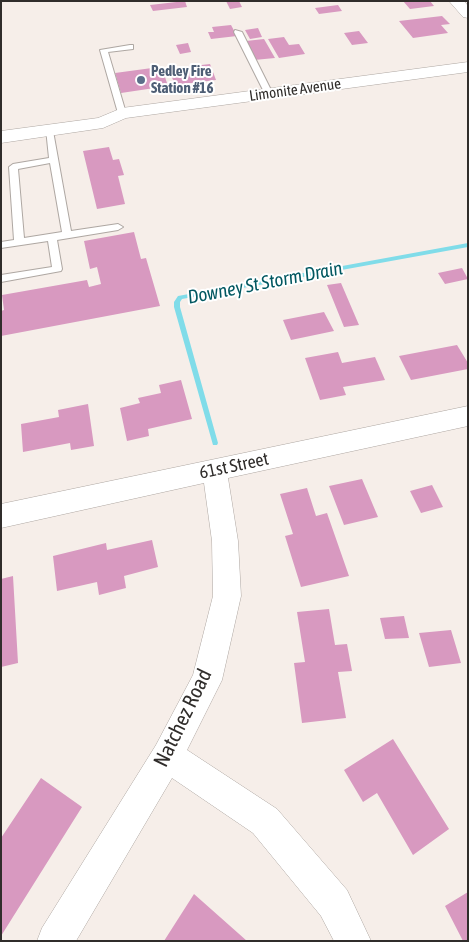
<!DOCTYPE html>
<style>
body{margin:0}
#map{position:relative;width:469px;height:942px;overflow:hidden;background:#f6eee9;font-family:"Asap Condensed",sans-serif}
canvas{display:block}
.frame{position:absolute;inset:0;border:2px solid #302d2b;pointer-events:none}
</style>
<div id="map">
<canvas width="469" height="942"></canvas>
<div class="frame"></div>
</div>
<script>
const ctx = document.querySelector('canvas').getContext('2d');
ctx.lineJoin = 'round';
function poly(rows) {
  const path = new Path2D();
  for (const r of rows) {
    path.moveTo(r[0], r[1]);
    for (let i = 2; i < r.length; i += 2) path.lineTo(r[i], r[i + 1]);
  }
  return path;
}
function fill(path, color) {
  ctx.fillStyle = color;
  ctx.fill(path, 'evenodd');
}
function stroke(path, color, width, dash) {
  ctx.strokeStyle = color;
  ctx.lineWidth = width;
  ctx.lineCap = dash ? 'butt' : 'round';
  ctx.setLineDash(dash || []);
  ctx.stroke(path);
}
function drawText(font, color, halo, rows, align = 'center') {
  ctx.font = font + ' "Asap Condensed",sans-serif';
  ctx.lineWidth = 4;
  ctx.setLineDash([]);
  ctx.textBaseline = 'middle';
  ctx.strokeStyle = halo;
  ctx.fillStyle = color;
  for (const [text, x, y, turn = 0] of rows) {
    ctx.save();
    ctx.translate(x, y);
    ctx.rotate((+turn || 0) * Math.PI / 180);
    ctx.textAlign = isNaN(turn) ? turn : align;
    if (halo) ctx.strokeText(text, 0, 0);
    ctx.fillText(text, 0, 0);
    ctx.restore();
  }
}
const stream = poly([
 [468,243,468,247,182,299,180,302,180,307,218,443,217,445,213,445,174,307,174,302,178,296,468,243]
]);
const building = poly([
 [185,1,187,7,153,11,150,5],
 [226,1,239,1,242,7,230,9],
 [403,1,430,1,434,6,410,9],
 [338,5,342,11,319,14,315,8],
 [442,16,450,24,441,25,448,33,413,38,399,21],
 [231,25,237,36,211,39,208,32,214,32,212,27],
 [258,28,262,37,250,39,245,30],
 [359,31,368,43,352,45,344,33],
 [284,37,289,45,299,44,305,54,279,58,268,39],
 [264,39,275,58,254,60,246,41],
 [188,43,191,52,180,54,176,45],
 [210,64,216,80,175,85,171,75,178,74,176,68],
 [152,68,153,72,163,71,168,86,121,93,115,73],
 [109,147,113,160,119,159,124,175,118,176,125,204,97,209,83,151],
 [134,232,141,259,146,258,160,306,1,336,1,311,4,310,2,295,87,280,89,287,101,284,97,267,90,269,84,241],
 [462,268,468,279,445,284,438,273],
 [341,283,359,325,344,327,327,285],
 [324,312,334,331,291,340,283,320],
 [457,345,468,363,468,369,411,380,399,356],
 [338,352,342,363,375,357,385,380,343,387,346,395,320,400,305,358],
 [181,380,192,419,148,429,149,436,127,441,120,408,140,403,138,398,161,393,159,385],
 [88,404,94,446,71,450,70,443,23,452,21,424,59,417,58,410],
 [362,479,378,517,344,525,329,486],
 [432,485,443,507,421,513,410,491],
 [307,488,316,516,327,513,349,576,301,587,285,536,293,534,280,494],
 [152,540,158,567,124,576,126,588,99,595,97,582,57,591,53,556,106,543,107,550],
 [13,576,18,663,1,667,1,579],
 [329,609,335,645,347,644,352,671,338,672,346,718,302,723,294,663,305,662,297,612],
 [404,616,409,638,385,639,380,618],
 [451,630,461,663,429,667,419,633],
 [393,739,449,829,413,855,377,793,363,802,344,770],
 [41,778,82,807,1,936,1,838],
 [468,892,468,941,463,941,445,906],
 [194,894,247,941,164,941]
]);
const service = poly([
 [235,30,242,32,273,94,272,96,265,94,234,32,235,30],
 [130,45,133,45,133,49,108,52,126,113,122,115,118,113,100,50,130,45],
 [46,129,53,131,71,231,118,224,123,227,118,230,57,240,62,269,61,271,1,282,1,275,52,267,48,241,1,248,1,242,14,240,9,167,13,164,49,158,46,129],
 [50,163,62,232,24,238,18,169,50,163]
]);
const minor = poly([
 [449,1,464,1,468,6,468,18,463,17,449,1],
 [468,406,468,426,228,478,238,541,241,596,222,680,187,750,277,809,347,890,371,941,334,941,321,916,253,833,172,778,76,941,37,941,42,928,156,745,193,675,213,596,212,541,204,483,1,528,1,504,468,406]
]);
const primary = poly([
 [468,62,468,72,126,118,103,128,1,143,1,131,98,118,122,108,468,62]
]);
const markers = [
 [141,80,5,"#5c6f8a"]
];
const farServicenames = [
 ["Pedley Fire",151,71],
 ["Station #16",151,88]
];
const farStreetnames = [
 ["Limonite Avenue",295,90,-8]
];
const streetNames = [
 ["61st Street",234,466,-12]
];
const waterNames = [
 ["Downey St Storm Drain",265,283,-11]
];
const nearStreetnames = [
 ["Natchez Road",183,718,-64]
];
fill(stream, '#80dce9');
fill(building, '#d899c0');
stroke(service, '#aea7a2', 2);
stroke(minor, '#aea7a2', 1);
stroke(primary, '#aea7a2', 1);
fill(service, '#fff');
fill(minor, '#fff');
fill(primary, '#fff');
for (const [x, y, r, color] of markers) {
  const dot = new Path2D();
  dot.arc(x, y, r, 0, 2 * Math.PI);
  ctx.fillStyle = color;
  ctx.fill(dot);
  stroke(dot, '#fff', 2);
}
drawText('bold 15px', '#4e5e75', '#fff', farServicenames, 'left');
drawText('15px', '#302d2b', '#fff', farStreetnames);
drawText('18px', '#302d2b', '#fff', streetNames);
drawText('italic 19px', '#025861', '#fff', waterNames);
drawText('21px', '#302d2b', '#fff', nearStreetnames);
</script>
